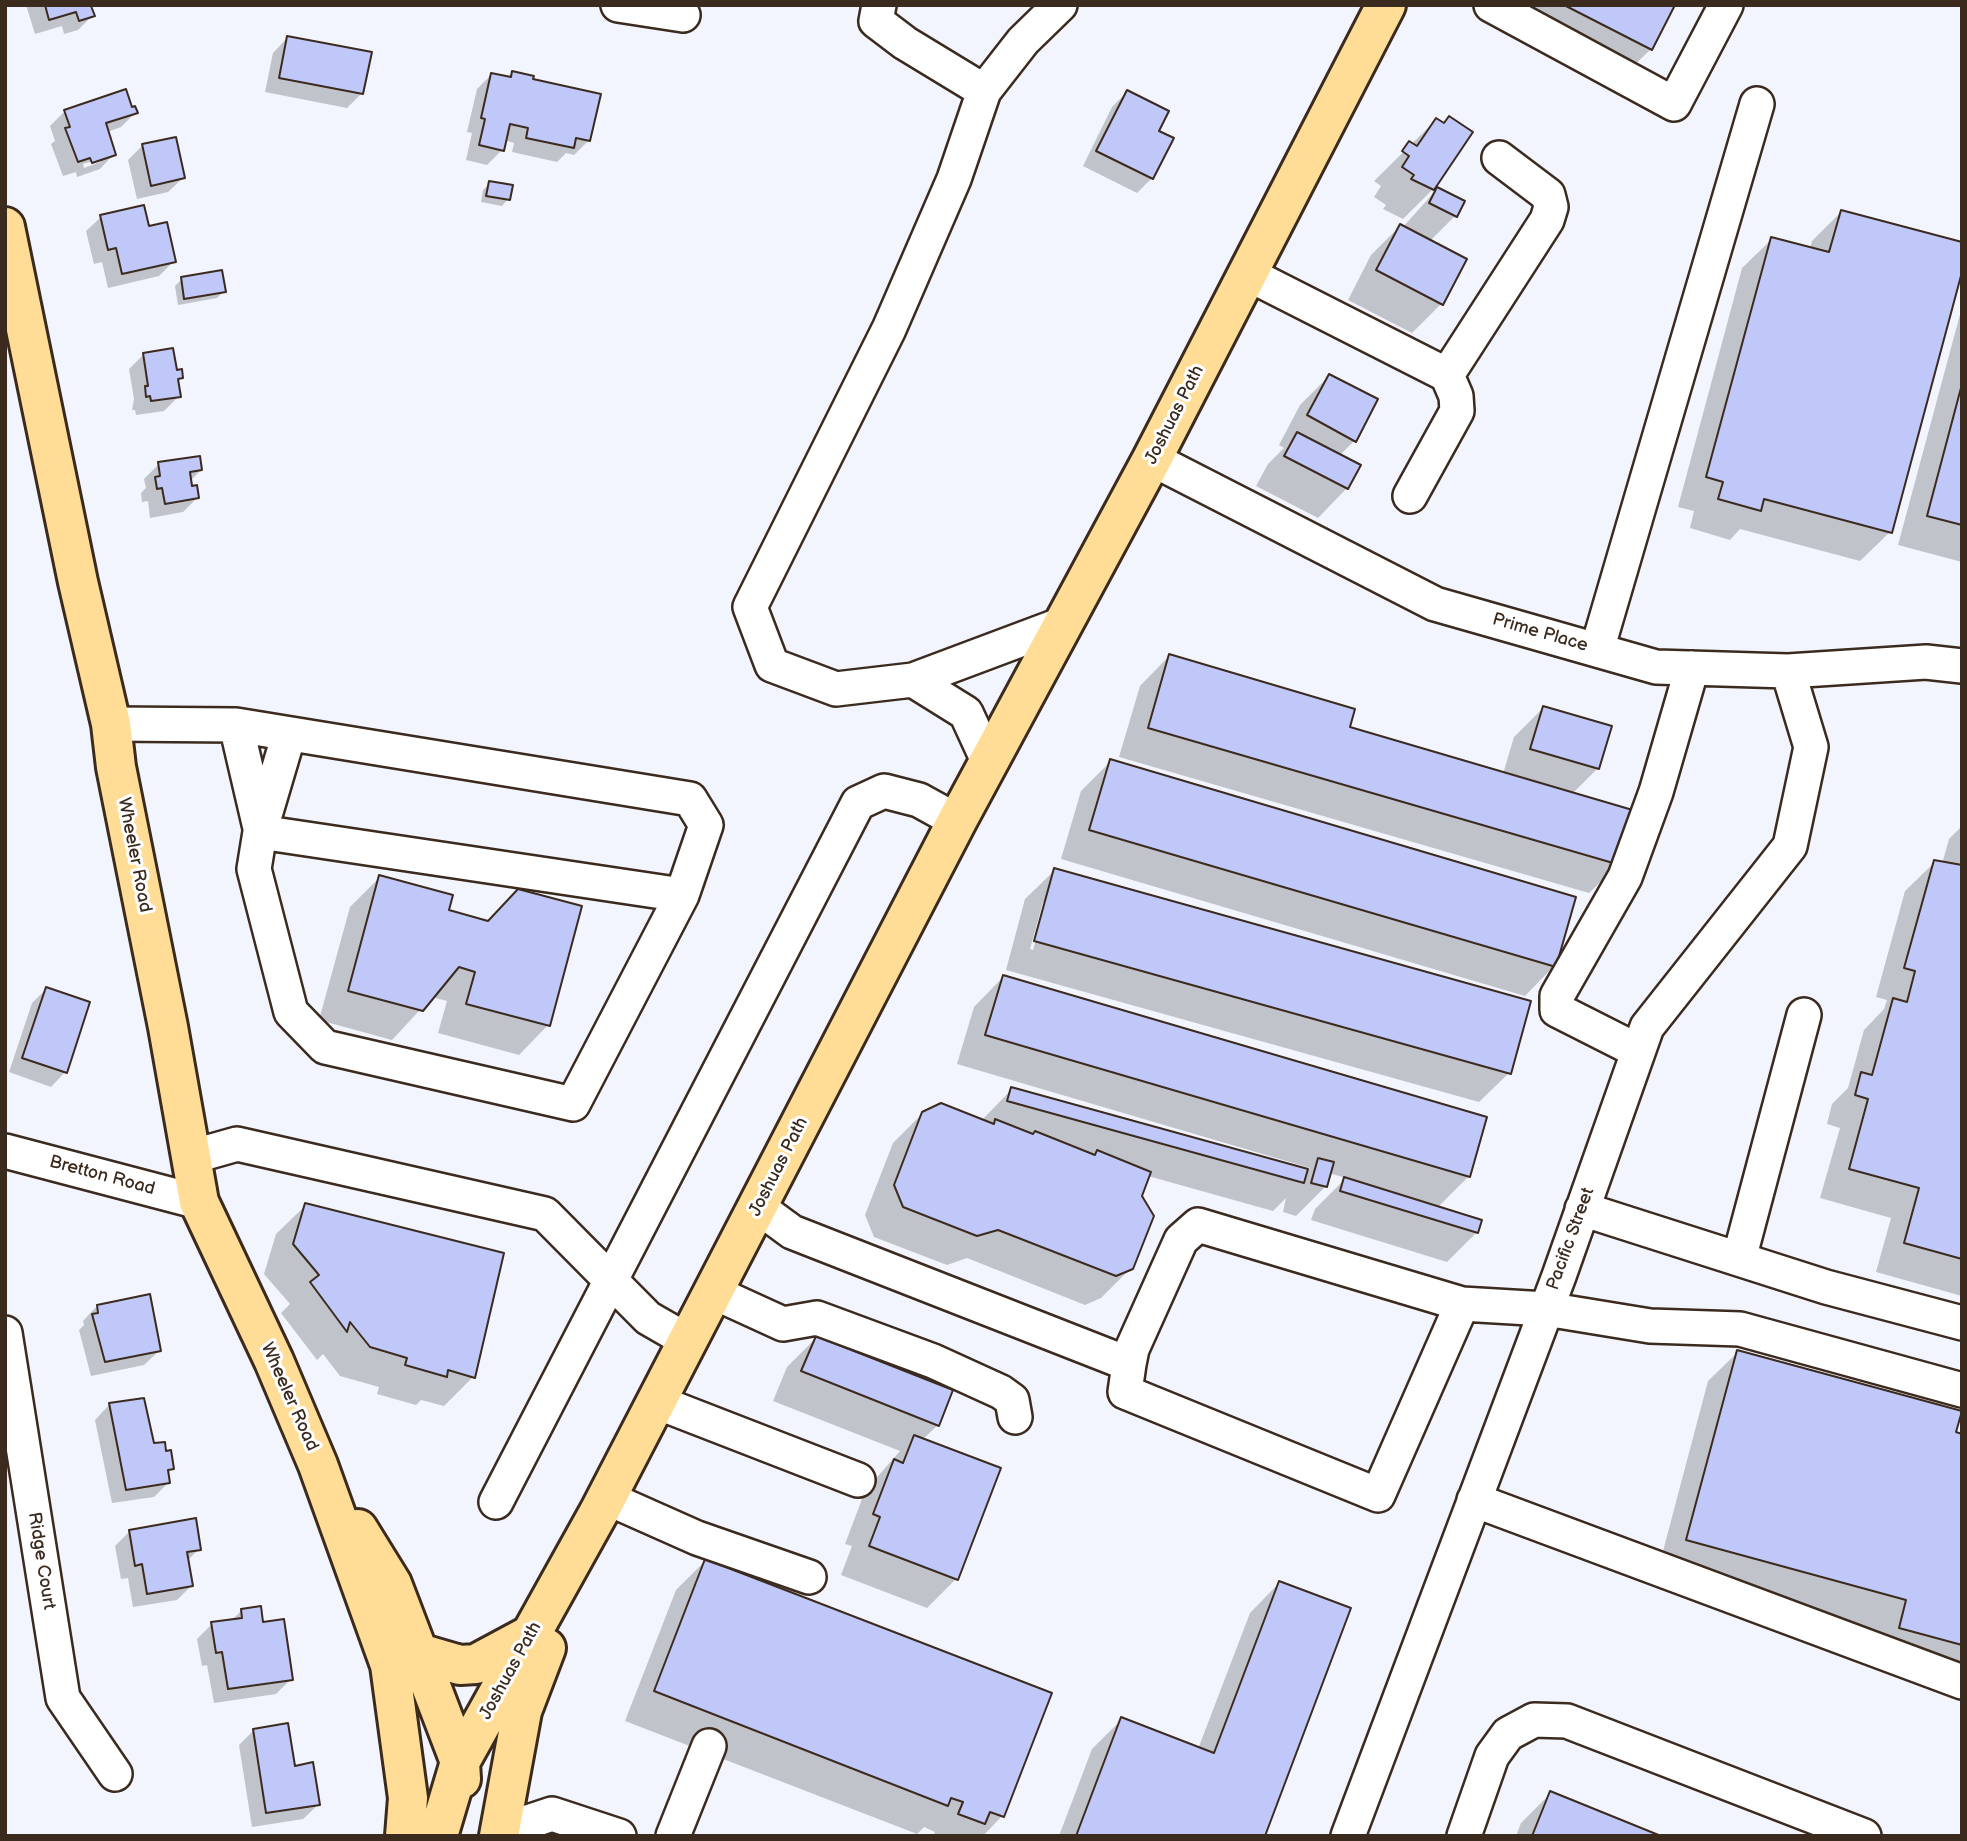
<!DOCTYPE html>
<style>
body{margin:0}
#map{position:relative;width:1967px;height:1841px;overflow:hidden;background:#f2f4fe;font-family:"Balsamiq Sans",sans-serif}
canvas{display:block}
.frame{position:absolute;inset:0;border:7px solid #3b2a1e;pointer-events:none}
</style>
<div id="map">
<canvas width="1967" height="1841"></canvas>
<div class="frame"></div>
</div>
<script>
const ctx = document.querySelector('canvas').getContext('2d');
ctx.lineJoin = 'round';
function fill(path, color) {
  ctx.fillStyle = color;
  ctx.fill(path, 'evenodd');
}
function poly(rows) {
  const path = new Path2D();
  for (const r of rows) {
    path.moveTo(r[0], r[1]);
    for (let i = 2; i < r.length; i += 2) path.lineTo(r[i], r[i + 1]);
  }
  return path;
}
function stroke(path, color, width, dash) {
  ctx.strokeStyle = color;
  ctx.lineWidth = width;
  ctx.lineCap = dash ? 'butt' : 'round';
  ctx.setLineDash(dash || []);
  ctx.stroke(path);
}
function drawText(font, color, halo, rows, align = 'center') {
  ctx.font = font + ' "Balsamiq Sans",sans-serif';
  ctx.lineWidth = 6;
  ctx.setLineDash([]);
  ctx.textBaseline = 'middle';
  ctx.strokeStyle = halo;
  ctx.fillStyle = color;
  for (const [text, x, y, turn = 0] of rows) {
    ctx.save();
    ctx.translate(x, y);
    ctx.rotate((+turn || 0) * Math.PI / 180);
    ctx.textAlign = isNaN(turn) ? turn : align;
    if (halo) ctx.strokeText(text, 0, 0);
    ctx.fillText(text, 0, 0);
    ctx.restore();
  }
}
const shadow = poly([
 [26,5,86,5,93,15,78,30,64,34,62,26,35,34],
 [1497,5,1673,5,1651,49,1621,78],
 [287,38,362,93,347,108,265,92,273,53],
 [512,73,589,140,574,155,566,153,557,162,512,152,514,143,504,140,502,150,487,165,466,160,472,133,467,132,477,89,491,75,507,78],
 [1127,92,1157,131,1171,139,1152,178,1137,193,1083,166,1112,107],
 [131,109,136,112,121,127,107,132,114,154,100,169,77,177,76,172,63,176,51,144,55,141,50,126,65,111],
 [100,159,100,162,84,168,83,164],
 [1436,120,1433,189,1403,219,1383,209,1386,205,1374,197,1381,186,1374,181],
 [143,145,183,178,168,192,137,199,128,160],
 [490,183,508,199,502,206,481,202,483,190],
 [1437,189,1455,216,1430,241,1441,304,1412,333,1348,300,1371,255,1400,226,1403,227],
 [1841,212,1890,532,1860,561,1740,529,1730,540,1690,528,1694,511,1678,507,1742,268,1772,239,1810,249,1812,241],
 [101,217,148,228,174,261,159,276,108,288,102,262,94,264,86,231],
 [182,279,224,291,217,298,178,305,175,286],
 [1962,307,1962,562,1898,545],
 [144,354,181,378,177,382,179,396,164,411,136,415,135,410,132,410,134,399,129,369],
 [1329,376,1354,441,1339,456,1347,488,1318,518,1256,486,1268,464,1284,448,1279,445,1300,405],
 [159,464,201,470,190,481,197,498,183,512,150,518,148,501,142,502,141,493,146,488,144,479],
 [1169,656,1348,729,1503,774,1514,737,1543,708,1598,768,1572,794,1619,864,1589,893,1119,757,1140,686],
 [1111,761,1554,966,1525,996,1061,859,1081,791],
 [1962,826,1962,1296,1876,1272,1891,1218,1820,1198,1840,1128,1827,1124,1832,1104,1848,1088,1864,1030,1884,1009,1887,1000,1876,997,1905,891,1935,862,1942,864,1949,839],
 [1055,870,1509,1073,1479,1102,1006,970,1025,899],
 [1043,902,1047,902,1033,950,1030,949],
 [380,877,446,912,548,1025,519,1055,438,1033,447,1001,432,997,392,1040,319,1020,350,907],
 [1003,977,1469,1176,1437,1208,1477,1232,1447,1262,1311,1220,1315,1209,1346,1178,1329,1173,1325,1187,1296,1216,1283,1212,1286,1198,1273,1211,1148,1176,1140,1196,1131,1268,1101,1298,1085,1305,967,1258,947,1265,874,1237,865,1215,893,1143,923,1113,981,1121,1012,1089,1307,1171,1310,1168,957,1064,974,1007],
 [46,989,65,1072,51,1087,9,1072,32,1003],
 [306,1205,473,1377,444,1406,421,1400,416,1405,377,1394,379,1387,340,1376,323,1354,317,1360,281,1313,290,1304,264,1274,276,1234],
 [97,1306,159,1351,144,1365,91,1376,79,1330,84,1325,83,1321],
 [816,1338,938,1425,922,1440,956,1579,927,1608,841,1575,852,1546,845,1544,865,1491,900,1451,773,1401,787,1367],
 [1738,1352,1962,1436,1962,1682,1870,1657,1878,1630,1658,1570,1708,1381],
 [109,1405,165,1453,172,1468,167,1473,168,1483,154,1497,112,1503,95,1420],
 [130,1531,199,1549,187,1561,191,1586,177,1600,133,1607,128,1578,121,1579,115,1546],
 [705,1561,1002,1816,983,1836,933,1836,935,1832,924,1827,917,1834,625,1721,676,1590],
 [1279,1583,1263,1836,1059,1836,1092,1749,1122,1719,1198,1749,1250,1613],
 [241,1611,262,1624,291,1679,276,1694,214,1703,207,1665,202,1666,197,1639,212,1624,231,1621],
 [254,1730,293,1768,318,1805,303,1819,252,1827,239,1745],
 [1551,1793,1656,1836,1516,1836,1521,1823]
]);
const building = poly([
 [45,5,91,6,95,16,79,21,76,12,49,20,45,5],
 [1564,5,1675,5,1652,50,1564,5],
 [287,36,372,52,363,94,279,78,287,36],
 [512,71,534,76,533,79,601,94,590,141,576,138,574,148,526,138,528,128,510,124,504,151,479,145,485,119,481,118,491,73,511,77,512,71],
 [126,89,132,107,135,106,138,113,106,123,116,155,92,163,90,158,78,162,65,128,70,127,64,110,126,89],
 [1127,90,1169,111,1159,131,1174,138,1153,179,1096,151,1127,90],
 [1449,116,1473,132,1434,190,1411,179,1414,175,1402,167,1409,156,1402,151,1409,141,1417,146,1436,118,1444,123,1449,116],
 [176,137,185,178,151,186,142,144,176,137],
 [489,181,513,185,510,200,486,196,489,181],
 [1437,187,1465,201,1457,217,1429,203,1437,187],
 [144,205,149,226,167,222,176,262,122,274,116,248,108,250,100,215,144,205],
 [1841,210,1962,242,1962,272,1892,533,1764,499,1761,511,1718,499,1723,482,1706,477,1771,237,1829,252,1841,210],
 [1400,224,1467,259,1443,305,1376,270,1400,224],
 [222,270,226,292,184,299,181,277,222,270],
 [173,348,177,370,182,369,183,378,178,379,181,397,151,401,150,396,146,397,145,386,148,386,143,353,173,348],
 [1329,374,1378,399,1356,442,1307,415,1329,374],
 [1962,384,1962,525,1927,516,1962,384],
 [1297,432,1361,465,1348,489,1284,456,1297,432],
 [200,456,202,470,190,472,192,486,197,485,199,498,165,504,162,488,157,489,155,477,160,476,158,462,200,456],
 [1169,654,1355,709,1350,727,1636,811,1620,865,1148,728,1169,654],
 [1543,706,1612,726,1599,769,1530,749,1543,706],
 [1110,759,1576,897,1556,967,1089,830,1110,759],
 [1934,860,1962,865,1962,1259,1904,1243,1919,1188,1849,1169,1868,1099,1855,1095,1861,1072,1872,1075,1893,998,1907,1002,1915,971,1904,968,1934,860],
 [1054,868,1531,1001,1511,1074,1034,941,1054,868],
 [379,875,453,895,449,910,488,921,518,889,582,906,550,1026,466,1004,475,972,459,967,423,1011,348,991,379,875],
 [1003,975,1487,1117,1470,1177,985,1035,1003,975],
 [46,987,90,1002,67,1073,22,1058,46,987],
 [1011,1087,1308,1169,1304,1183,1007,1101,1011,1087],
 [941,1103,994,1124,995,1119,1033,1134,1035,1131,1095,1155,1097,1150,1151,1172,1142,1196,1154,1216,1133,1269,1116,1276,998,1230,977,1236,903,1207,894,1185,922,1112,941,1103],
 [1318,1158,1334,1162,1327,1187,1311,1183,1318,1158],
 [1344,1177,1482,1220,1478,1233,1340,1191,1344,1177],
 [305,1203,504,1253,475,1378,448,1370,447,1377,405,1365,407,1358,370,1347,350,1322,347,1332,310,1282,319,1275,293,1244,305,1203],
 [150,1294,161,1351,105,1362,92,1314,98,1313,97,1305,150,1294],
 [816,1336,953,1390,939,1426,801,1371,816,1336],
 [1737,1350,1962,1411,1956,1432,1962,1434,1962,1645,1899,1628,1906,1600,1686,1540,1737,1350],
 [144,1398,154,1443,165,1442,166,1451,171,1450,174,1469,168,1470,170,1483,126,1490,109,1403,144,1398],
 [914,1435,1001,1468,958,1580,869,1546,880,1517,873,1514,894,1459,903,1463,914,1435],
 [196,1518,201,1550,187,1552,193,1586,147,1594,142,1564,135,1566,129,1530,196,1518],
 [705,1559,1052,1693,1004,1817,990,1812,985,1824,958,1814,963,1802,951,1798,948,1806,654,1691,705,1559],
 [1279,1581,1351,1608,1265,1836,1076,1836,1121,1717,1214,1753,1279,1581],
 [261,1606,263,1622,284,1619,293,1680,228,1689,222,1652,216,1653,211,1622,242,1618,241,1609,261,1606],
 [288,1723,295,1766,313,1762,320,1805,266,1813,253,1729,288,1723],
 [1550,1791,1661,1836,1532,1836,1550,1791]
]);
const minor = poly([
 [618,5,683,15],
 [879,5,876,21,905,43,984,91],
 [1060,5,1023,41,984,91,954,179,889,329,750,607,772,665,836,689,913,680,1065,623],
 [1491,5,1674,104,1726,5],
 [1248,274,1447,375,1456,396,1457,411,1410,496],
 [1447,375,1547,220,1551,207,1548,195,1499,158],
 [1152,459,1435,604,1656,667,1788,671,1926,662,1962,666],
 [1597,650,1757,104],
 [913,680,966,713,989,763],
 [111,724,236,725,690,799,706,825,682,895,573,1104,325,1047,291,1012,254,869,260,832,289,734],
 [236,725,260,828],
 [260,832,682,895],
 [1638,1051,1557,1010,1557,996,1625,877,1656,792,1692,668],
 [5,1151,199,1202],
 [191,1157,237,1144,545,1214,648,1318,688,1341],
 [758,1207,792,1232,1129,1364,1125,1392,1378,1495,1462,1304,1546,1309,1650,1326,1740,1329,1962,1390],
 [1582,1209,1826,1287,1962,1323],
 [1739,1259,1804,1015],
 [713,1292,783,1324,817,1318,933,1361,1001,1392,1012,1400,1015,1417],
 [5,1333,63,1698,115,1774],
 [1129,1364,1132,1349,1181,1240,1198,1225,1462,1304],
 [657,1402,858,1480],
 [607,1498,697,1538,809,1577],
 [1474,1500,1962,1682],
 [496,1502,858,803,884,791,919,800,957,821],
 [519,1836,528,1822,552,1814,619,1836],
 [673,1836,709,1746],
 [1348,1836,1559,1276,1647,1027,1790,846,1811,747,1788,671],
 [1464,1836,1492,1756,1508,1734,1534,1720,1567,1721,1864,1836]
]);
const major = poly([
 [5,227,78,582,111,724,116,767,168,1027,199,1202,274,1361,318,1465,390,1665,408,1798,405,1836],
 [358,1529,392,1584,460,1762,461,1779],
 [419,1653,460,1665,476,1664,530,1635],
 [438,1836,460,1762,599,1512,957,821,1152,459,1386,5],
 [499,1836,522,1711,546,1648]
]);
const streetNames = [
 ["Joshuas Path",1175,415,-63],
 ["Prime Place",1540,633,16],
 ["Wheeler Road",134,855,79],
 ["Joshuas Path",779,1167,-63],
 ["Bretton Road",102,1176,15],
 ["Pacific Street",1571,1239,-70],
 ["Wheeler Road",289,1397,66],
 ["Ridge Court",41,1561,81],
 ["Joshuas Path",511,1671,-61]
];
fill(shadow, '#0003');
fill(building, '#bfc8f9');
stroke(building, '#3b2a1e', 2);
stroke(minor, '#3b2a1e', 38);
stroke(major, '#3b2a1e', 44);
stroke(minor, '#fff', 33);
stroke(major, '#ffdd96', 38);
drawText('18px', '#3b2a1e', '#fff', streetNames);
</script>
